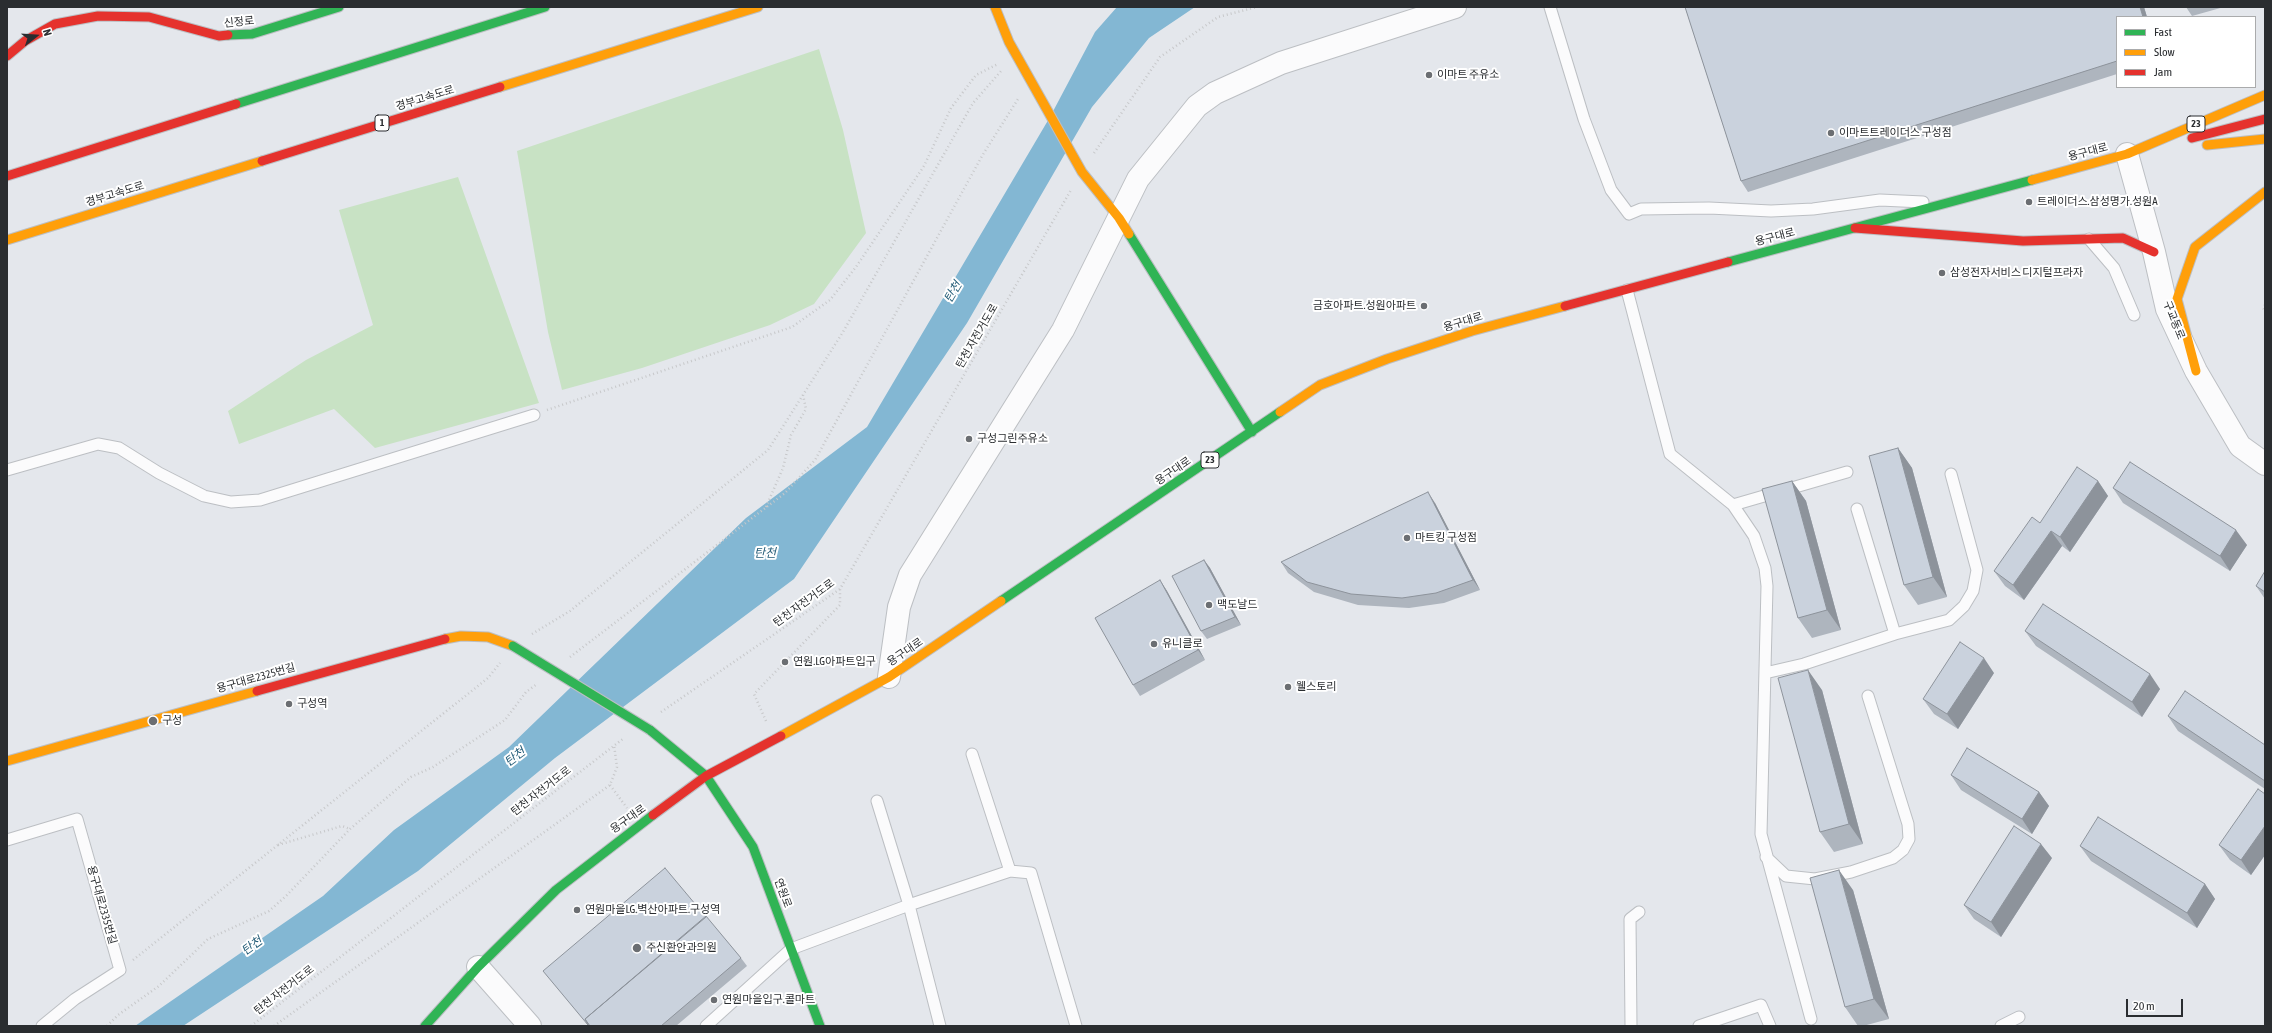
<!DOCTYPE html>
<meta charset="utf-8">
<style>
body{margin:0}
#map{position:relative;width:2272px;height:1033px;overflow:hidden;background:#e4e7ec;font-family:"Asap Condensed",sans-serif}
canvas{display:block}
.frame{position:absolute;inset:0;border:8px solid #2a2d30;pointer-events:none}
.legend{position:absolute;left:2116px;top:16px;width:140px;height:72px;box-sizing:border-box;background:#fff;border:1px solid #aaabac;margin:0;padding:5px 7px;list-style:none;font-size:12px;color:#2a2d30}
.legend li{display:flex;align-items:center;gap:8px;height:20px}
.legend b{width:20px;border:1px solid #aaabac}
.north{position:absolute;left:16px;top:16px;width:40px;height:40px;-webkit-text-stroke:3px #fff;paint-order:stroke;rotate:73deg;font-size:11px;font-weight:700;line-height:16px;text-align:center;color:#2a2d30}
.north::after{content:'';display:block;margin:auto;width:14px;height:18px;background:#2a2d30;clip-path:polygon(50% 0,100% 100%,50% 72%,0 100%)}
.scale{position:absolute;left:2126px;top:999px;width:57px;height:18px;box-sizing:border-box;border:2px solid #2a2d30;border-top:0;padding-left:5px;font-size:12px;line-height:14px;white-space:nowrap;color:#2a2d30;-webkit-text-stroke:3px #fff;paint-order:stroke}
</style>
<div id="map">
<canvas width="2272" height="1033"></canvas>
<div class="frame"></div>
<ul class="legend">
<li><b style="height:5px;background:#30b455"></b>Fast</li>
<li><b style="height:5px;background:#ff9f0a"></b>Slow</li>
<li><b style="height:5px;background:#e5322d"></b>Jam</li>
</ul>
<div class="north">N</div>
<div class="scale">20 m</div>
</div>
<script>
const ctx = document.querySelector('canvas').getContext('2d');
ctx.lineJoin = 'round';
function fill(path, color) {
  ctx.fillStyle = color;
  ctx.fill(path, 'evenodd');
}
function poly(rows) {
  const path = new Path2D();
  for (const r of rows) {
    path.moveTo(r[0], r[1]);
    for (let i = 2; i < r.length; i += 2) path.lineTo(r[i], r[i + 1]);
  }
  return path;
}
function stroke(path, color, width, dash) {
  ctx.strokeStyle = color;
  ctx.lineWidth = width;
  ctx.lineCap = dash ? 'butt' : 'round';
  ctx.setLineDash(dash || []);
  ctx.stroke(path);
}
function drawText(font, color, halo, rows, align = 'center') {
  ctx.font = font + ' "Asap Condensed","Noto Sans KR",sans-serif';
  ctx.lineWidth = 4;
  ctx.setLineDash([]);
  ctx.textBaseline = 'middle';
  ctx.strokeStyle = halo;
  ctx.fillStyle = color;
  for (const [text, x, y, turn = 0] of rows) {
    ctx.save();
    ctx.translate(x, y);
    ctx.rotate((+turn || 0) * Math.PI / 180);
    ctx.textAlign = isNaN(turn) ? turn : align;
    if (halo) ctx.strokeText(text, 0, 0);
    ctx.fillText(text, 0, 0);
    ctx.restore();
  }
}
const green = poly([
 [819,49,843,130,866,233,814,304,770,325,642,368,562,390,548,332,517,151],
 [458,177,539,403,375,448,334,409,239,444,228,411,306,360,373,325,339,210]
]);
const water = poly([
 [1117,7,1195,7,1149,38,1092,107,967,323,794,579,555,758,418,871,183,1026,135,1026,323,896,394,830,509,747,746,518,867,427,1050,117,1095,32]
]);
const path = poly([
 [1094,153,1160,57,1218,17,1257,7],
 [2265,305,2263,308,2265,311],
 [547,410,792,327,830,300,856,267,924,166,951,108,976,75,998,64],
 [766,507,783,468,791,435,806,409,803,395],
 [532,634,570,611,768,450,843,332,973,103,1002,70],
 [570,657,785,493,815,460,982,156,1018,99],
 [661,712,840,589,1071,190],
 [766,721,754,694,840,605,840,589],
 [610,785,627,808],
 [278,845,342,826,350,829],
 [133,960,488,678,500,663],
 [107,1026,118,1015,159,986,208,939,269,911,286,896,350,829,411,777,433,767,505,720,526,692,537,684],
 [251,1026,624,738],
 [274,1026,610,785,617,767,614,745]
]);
const lane = poly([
 [1550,7,1584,119,1611,190,1629,214,1641,209,1709,208,1771,211,1813,209,1880,200,1923,202],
 [2089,239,2114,268,2134,315],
 [1627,290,1670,454,1733,505,1754,536,1765,568,1767,586,1761,834,1811,1019],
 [7,470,98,444,119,448,159,473,204,496,231,502,260,500,534,415],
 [1733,505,1847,472],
 [1857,509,1895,634],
 [1765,673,1804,664,1895,634,1949,620,1964,606,1973,591,1977,570,1951,474],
 [972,754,1010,871],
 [877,801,909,905,940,1026],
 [7,840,77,819,120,970,75,999,42,1026],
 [1766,857,1786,876,1815,879,1851,872,1893,858,1903,850,1909,839,1908,824,1868,696],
 [706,1026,791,949,909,905,1010,871,1031,873,1076,1026],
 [1631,1026,1630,919,1639,912],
 [1699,1026,1761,1005,1770,1026],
 [2001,1026,2019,1017]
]);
const street = poly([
 [2127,154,2154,252,2167,309,2196,371,2240,446,2265,464],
 [889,677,899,607,910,575,1063,330,1138,179,1197,106,1215,93,1281,63,1455,7],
 [478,967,530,1026]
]);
const fast = poly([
 [228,35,252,34,339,7],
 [236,104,545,7],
 [1129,234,1252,432],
 [1728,262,2032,180],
 [1001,601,1280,412],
 [650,730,706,776,753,847,820,1026],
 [425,1026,478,967,556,890,653,815]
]);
const slow = poly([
 [995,7,1009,42,1082,172,1119,218,1129,234],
 [500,87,758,7],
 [2207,145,2265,139],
 [2032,180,2127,154,2265,95],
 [7,240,262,161],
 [2196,371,2177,299,2195,247,2265,192],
 [1280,412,1320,385,1387,359,1472,331,1565,306],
 [445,639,461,636,488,637,513,646],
 [781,736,889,677,1001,601],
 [7,761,257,691]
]);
const jam = poly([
 [7,56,25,41,55,24,98,16,149,17,219,36,228,35],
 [2192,138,2265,119],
 [262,161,500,87],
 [7,176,236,104],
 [1855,228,2023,241,2123,238,2154,252],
 [1565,306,1728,262],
 [257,691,445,639],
 [653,815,706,776,781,736]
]);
const fastBridge = poly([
 [513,646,650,730]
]);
const wall = poly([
 [1685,7,2144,7,2147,17,2117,17,2117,74,1748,192,1741,181],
 [2186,7,2224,7,2192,16],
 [1898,448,1912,468,1947,597,1918,605,1904,585],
 [1792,481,1806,501,1841,630,1812,638,1798,618],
 [2098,481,2108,496,2070,552,2062,546,2024,600,2005,586,1994,571],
 [2113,488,2247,545,2230,571,2123,503],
 [1435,503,1480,590,1444,603,1409,608,1358,605,1314,592,1288,573,1281,562],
 [1204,560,1210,568,1241,625,1207,639,1201,631],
 [2265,571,2265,599,2256,586],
 [1160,580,1167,591,1205,660,1140,696,1133,685],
 [2025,631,2160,689,2142,717,2036,646],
 [1994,673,1958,729,1934,714,1923,699],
 [1822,690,1863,844,1834,852,1820,832],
 [2168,716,2265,745,2265,789,2178,731],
 [1951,775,2039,792,2049,806,2032,834,1961,790],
 [2265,794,2265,855,2251,875,2230,860,2219,845],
 [2080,846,2205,884,2215,899,2197,928,2091,861],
 [2052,858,2001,937,1974,919,1964,905],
 [1853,890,1889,1019,1863,1026,1858,1026,1845,1007],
 [706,917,741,958,747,966,676,1026,589,1026,545,973]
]);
const shadedWall = poly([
 [2140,7,2144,7,2147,17,2143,17],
 [1898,448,1912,468,1947,597,1933,577],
 [1792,481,1806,501,1841,630,1827,610],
 [2098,481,2108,496,2070,552,2060,537],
 [1428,492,1435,503,1480,590,1473,580],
 [2236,530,2247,545,2230,571,2220,556],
 [2051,531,2062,546,2024,600,2013,585],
 [1204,560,1210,568,1241,625,1235,617],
 [1160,580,1167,591,1205,660,1198,650],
 [1984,658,1994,673,1958,729,1947,714],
 [1808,670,1822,690,1863,844,1849,824],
 [2150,674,2160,689,2142,717,2132,702],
 [2039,792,2049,806,2032,834,2022,819],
 [2265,826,2265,855,2251,875,2241,860],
 [2041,844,2052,858,2001,937,1991,922],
 [1839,870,1853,890,1889,1019,1874,999],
 [2205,884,2215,899,2197,928,2187,913]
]);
const building = poly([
 [1685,7,2140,7,2143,17,2117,17,2117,61,1741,181,1685,7],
 [1898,448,1933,577,1904,585,1869,456,1898,448],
 [2130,462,2236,530,2220,556,2113,488,2130,462],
 [2077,467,2098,481,2060,537,2051,531,2013,585,1994,571,2032,517,2040,523,2077,467],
 [1792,481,1827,610,1798,618,1762,489,1792,481],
 [1428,492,1473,580,1436,593,1402,598,1351,594,1307,582,1281,562,1428,492],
 [1204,560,1235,617,1201,631,1172,576,1204,560],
 [2265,571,2265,592,2256,586,2265,571],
 [1160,580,1198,650,1133,685,1095,618,1160,580],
 [2043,604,2150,674,2132,702,2025,631,2043,604],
 [1960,642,1984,658,1947,714,1923,699,1960,642],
 [1808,670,1849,824,1820,832,1778,678,1808,670],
 [2185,691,2265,745,2265,781,2168,716,2185,691],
 [1967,748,2039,792,2022,819,1951,775,1967,748],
 [2258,789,2265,794,2265,826,2241,860,2219,845,2258,789],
 [2098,817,2205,884,2187,913,2080,846,2098,817],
 [2014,826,2041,844,1991,922,1964,905,2014,826],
 [665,868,706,917,585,1019,588,1025,543,971,665,868],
 [1839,870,1874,999,1845,1007,1810,878,1839,870],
 [706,916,741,958,661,1026,590,1026,585,1019,706,916]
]);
const markers = [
 [1429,75,4,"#6b6e72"],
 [1831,133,4,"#6b6e72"],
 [2029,202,4,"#6b6e72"],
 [1942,273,4,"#6b6e72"],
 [1424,306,4,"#6b6e72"],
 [969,439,4,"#6b6e72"],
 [1407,538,4,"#6b6e72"],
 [1209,605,4,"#6b6e72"],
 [1154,644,4,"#6b6e72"],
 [785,662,4,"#6b6e72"],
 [1288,687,4,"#6b6e72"],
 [289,704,4,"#6b6e72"],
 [153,721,5,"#6b6e72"],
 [577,910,4,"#6b6e72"],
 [637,948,5,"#6b6e72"],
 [714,1000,4,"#6b6e72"]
];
const shields = [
 [382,123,14],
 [2196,124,18],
 [1210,460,18]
];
const shieldNames = [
 ["1",382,123],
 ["23",2196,124],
 ["23",1210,460]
];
const streetNames = [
 ["신정로",239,22,-6],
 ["경부고속도로",425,98,-17],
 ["용구대로",2088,152,-15],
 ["경부고속도로",115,194,-17],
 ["용구대로",1775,237,-15],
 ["구교동로",2174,320,68],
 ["용구대로",1463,322,-17],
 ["탄천 자전거도로",977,336,-60],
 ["용구대로",1173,471,-34],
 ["탄천 자전거도로",804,603,-36],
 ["용구대로",905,652,-34],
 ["용구대로2325번길",256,678,-16],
 ["탄천 자전거도로",541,791,-38],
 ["용구대로",628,819,-35],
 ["연원로",783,893,70],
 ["용구대로2335번길",102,905,74],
 ["탄천 자전거도로",284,990,-38]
];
const poiNames = [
 ["이마트 주유소",1437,75],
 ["이마트트레이더스 구성점",1839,133],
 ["트레이더스.삼성명가.성원A",2037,202],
 ["삼성전자서비스 디지털프라자",1950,273],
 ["금호아파트.성원아파트",1416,306,"right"],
 ["구성그린주유소",977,439],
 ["마트킹 구성점",1415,538],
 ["맥도날드",1217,605],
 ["유니클로",1162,644],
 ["연원.LG아파트입구",793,662],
 ["웰스토리",1296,687],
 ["구성역",297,704],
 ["구성",162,721],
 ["연원마을LG.벽산아파트.구성역",585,910],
 ["주신환안과의원",646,948],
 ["연원마을입구.콜마트",722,1000]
];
const waterNames = [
 ["탄천",953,292,-59],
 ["탄천",765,553],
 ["탄천",515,757,-37],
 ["탄천",252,946,-36]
];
fill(green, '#c8e2c4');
fill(water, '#83b7d3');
stroke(lane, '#bcbfc3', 13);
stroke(street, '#bcbfc3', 24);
stroke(fast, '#bcbfc3', 11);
stroke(slow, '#bcbfc3', 11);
stroke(jam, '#bcbfc3', 11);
stroke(path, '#c7c8ca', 2.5, [1, 3]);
stroke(lane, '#fbfbfc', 11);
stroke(street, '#fbfbfc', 22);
stroke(fast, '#30b455', 9);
stroke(slow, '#ff9f0a', 9);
stroke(jam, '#e5322d', 9);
stroke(fastBridge, '#bcbfc3', 11, []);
stroke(fastBridge, '#30b455', 9);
fill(wall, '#aeb5be');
fill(shadedWall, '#8d939b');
fill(building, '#cad2dd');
stroke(building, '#8d939b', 1);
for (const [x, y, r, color] of markers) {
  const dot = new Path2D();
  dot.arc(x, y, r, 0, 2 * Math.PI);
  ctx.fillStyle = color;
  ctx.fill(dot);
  stroke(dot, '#fff', 1.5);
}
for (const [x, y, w] of shields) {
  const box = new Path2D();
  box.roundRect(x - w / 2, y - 8, w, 16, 3);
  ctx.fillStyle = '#fff';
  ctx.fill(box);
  stroke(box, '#2a2d30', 1);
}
drawText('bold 10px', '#2a2d30', null, shieldNames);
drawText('11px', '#2a2d30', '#fff', streetNames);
drawText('11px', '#2a2d30', '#fff', poiNames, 'left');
drawText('italic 12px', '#265e79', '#fff', waterNames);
</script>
